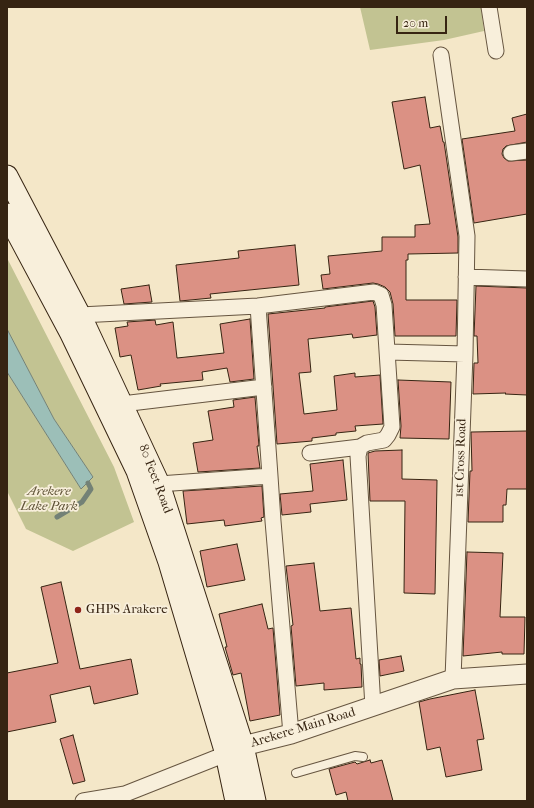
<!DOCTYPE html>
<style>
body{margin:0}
#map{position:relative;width:534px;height:808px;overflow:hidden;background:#f4e7c8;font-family:"IM FELL French Canon",serif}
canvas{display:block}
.frame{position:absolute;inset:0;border:8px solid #362412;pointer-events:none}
.scale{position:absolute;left:396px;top:16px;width:51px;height:18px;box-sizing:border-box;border:2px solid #362412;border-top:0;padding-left:5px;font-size:12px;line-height:14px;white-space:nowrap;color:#362412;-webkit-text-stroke:3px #f8efdb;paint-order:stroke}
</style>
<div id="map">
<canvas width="534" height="808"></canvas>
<div class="frame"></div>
<div class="scale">20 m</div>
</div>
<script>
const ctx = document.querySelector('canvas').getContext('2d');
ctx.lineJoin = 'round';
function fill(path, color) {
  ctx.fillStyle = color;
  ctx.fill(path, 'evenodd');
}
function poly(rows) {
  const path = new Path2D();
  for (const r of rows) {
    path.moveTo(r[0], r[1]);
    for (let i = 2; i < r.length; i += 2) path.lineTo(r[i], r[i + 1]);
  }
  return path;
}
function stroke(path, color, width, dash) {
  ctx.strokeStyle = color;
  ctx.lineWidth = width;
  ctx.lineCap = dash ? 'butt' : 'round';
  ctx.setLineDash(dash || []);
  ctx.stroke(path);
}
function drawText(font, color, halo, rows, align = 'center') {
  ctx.font = font + ' "IM FELL French Canon",serif';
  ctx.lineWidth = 3.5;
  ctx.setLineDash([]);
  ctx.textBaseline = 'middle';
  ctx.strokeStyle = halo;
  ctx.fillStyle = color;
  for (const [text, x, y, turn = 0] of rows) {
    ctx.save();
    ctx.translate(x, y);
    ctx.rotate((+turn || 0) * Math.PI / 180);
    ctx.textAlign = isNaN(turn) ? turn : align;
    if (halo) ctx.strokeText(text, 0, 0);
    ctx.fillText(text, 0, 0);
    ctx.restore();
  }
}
const green = poly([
 [360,7,481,7,484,31,444,40,370,50],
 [7,258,114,467,134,522,73,551,26,529,7,491,7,372,81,489,93,477,54,419,7,329]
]);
const water = poly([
 [7,329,54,419,93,477,81,489,7,372,7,329]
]);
const stream = poly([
 [57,517,82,502,91,489,88,483]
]);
const building = poly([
 [425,97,430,128,440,126,443,142,444,142,458,237,458,253,408,254,408,260,406,260,406,300,457,300,456,336,395,336,393,304,390,292,385,287,378,284,373,283,323,289,321,275,330,274,328,256,382,251,382,237,415,237,415,225,430,224,420,165,404,169,392,102,425,97],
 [527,114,527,142,506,146,503,149,502,154,504,158,508,161,527,160,527,214,474,223,462,139,515,131,512,118,527,114],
 [295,245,299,285,210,294,211,298,180,301,176,265,239,258,238,251,295,245],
 [149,285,152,302,124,304,121,289,149,285],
 [476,286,527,288,527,395,505,394,506,393,473,394,474,363,478,363,477,336,474,336,476,286],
 [373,301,375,307,377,335,353,338,352,334,308,339,311,372,299,373,304,414,337,410,334,376,355,373,355,377,380,375,383,424,355,426,356,431,336,433,336,435,312,438,312,441,277,444,268,314,325,308,325,307,373,301],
 [250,319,254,379,230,382,227,368,202,372,203,380,160,384,161,386,138,390,131,355,120,357,115,328,128,326,127,322,155,320,156,325,173,322,177,358,224,353,220,324,250,319],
 [398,380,451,382,449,439,400,438,401,426,398,380],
 [255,397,259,446,257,446,260,468,198,472,193,443,213,440,208,411,234,407,233,400,255,397],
 [527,431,527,489,507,489,506,505,503,505,503,522,468,522,470,471,472,471,471,432,527,431],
 [402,450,402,479,437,480,435,594,404,593,405,501,370,501,368,453,375,451,402,450],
 [343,460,347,500,310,504,311,512,282,515,280,494,313,491,310,464,343,460],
 [262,486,264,517,261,518,262,521,225,526,224,520,187,524,183,491,262,486],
 [237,544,245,580,207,587,200,551,237,544],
 [467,552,503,553,500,617,525,617,524,654,502,654,502,652,463,656,467,552],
 [314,563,320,611,351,608,356,659,360,658,360,664,361,664,362,687,324,690,324,683,296,686,291,626,293,625,286,566,314,563],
 [61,582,80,669,131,659,138,694,94,704,90,686,50,695,56,722,7,732,7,673,58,663,41,587,61,582],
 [262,604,268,629,273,628,280,715,250,721,241,673,233,675,225,647,227,647,219,614,262,604],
 [401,656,404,671,380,676,379,660,401,656],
 [475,690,484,739,477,740,482,770,446,777,440,747,427,750,419,702,430,699,475,690],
 [73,735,85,781,73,784,60,739,73,735],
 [370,760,371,763,382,760,393,801,348,801,346,792,336,795,329,769,355,762,357,764,370,760]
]);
const service = poly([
 [296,773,355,756,363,757]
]);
const minor = poly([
 [489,7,496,51],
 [441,55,467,236,465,354,453,679],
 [511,153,527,151],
 [466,277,527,279],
 [258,306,270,476,273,521,291,734],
 [80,315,258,306,374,292,381,295,384,305,392,427,388,435,384,440,367,443,360,447,310,453],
 [388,352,465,354],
 [114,407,122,404,264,387],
 [360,447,358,456,373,707],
 [159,484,270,476],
 [83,801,125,794,226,754]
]);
const tertiary = poly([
 [228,753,243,746,291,734,453,679,527,674]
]);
const secondary = poly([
 [7,176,84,323,159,484,243,746,255,801],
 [7,214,70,332,137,471,169,562,226,754,236,801]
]);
const markers = [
 [78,610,4,"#8f2418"]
];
const streetNames = [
 ["1st Cross Road",461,458,-88],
 ["80 Feet Road",155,479,69],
 ["Arekere Main Road",303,728,-17]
];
const parkNames = [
 ["Arekere",49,492],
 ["Lake Park",49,507]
];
const poiNames = [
 ["GHPS Arakere",86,610]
];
fill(green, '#c2c392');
fill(water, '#9cbfb8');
stroke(water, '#738176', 1);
stroke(stream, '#738176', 5);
fill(building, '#db9184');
stroke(building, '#362412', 1);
stroke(service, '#665540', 10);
stroke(minor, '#665540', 17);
stroke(tertiary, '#665540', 21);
stroke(secondary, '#362412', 23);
stroke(service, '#f8efdb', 8);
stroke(minor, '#f8efdb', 15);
stroke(tertiary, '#f8efdb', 19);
stroke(secondary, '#f8efdb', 21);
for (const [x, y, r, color] of markers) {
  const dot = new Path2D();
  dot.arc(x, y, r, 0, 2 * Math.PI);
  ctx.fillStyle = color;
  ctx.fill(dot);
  stroke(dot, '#f8efdb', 1.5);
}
drawText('13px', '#362412', '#f8efdb', streetNames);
drawText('italic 13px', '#605438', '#f8efdb', parkNames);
drawText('13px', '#362412', '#f8efdb', poiNames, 'left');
</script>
